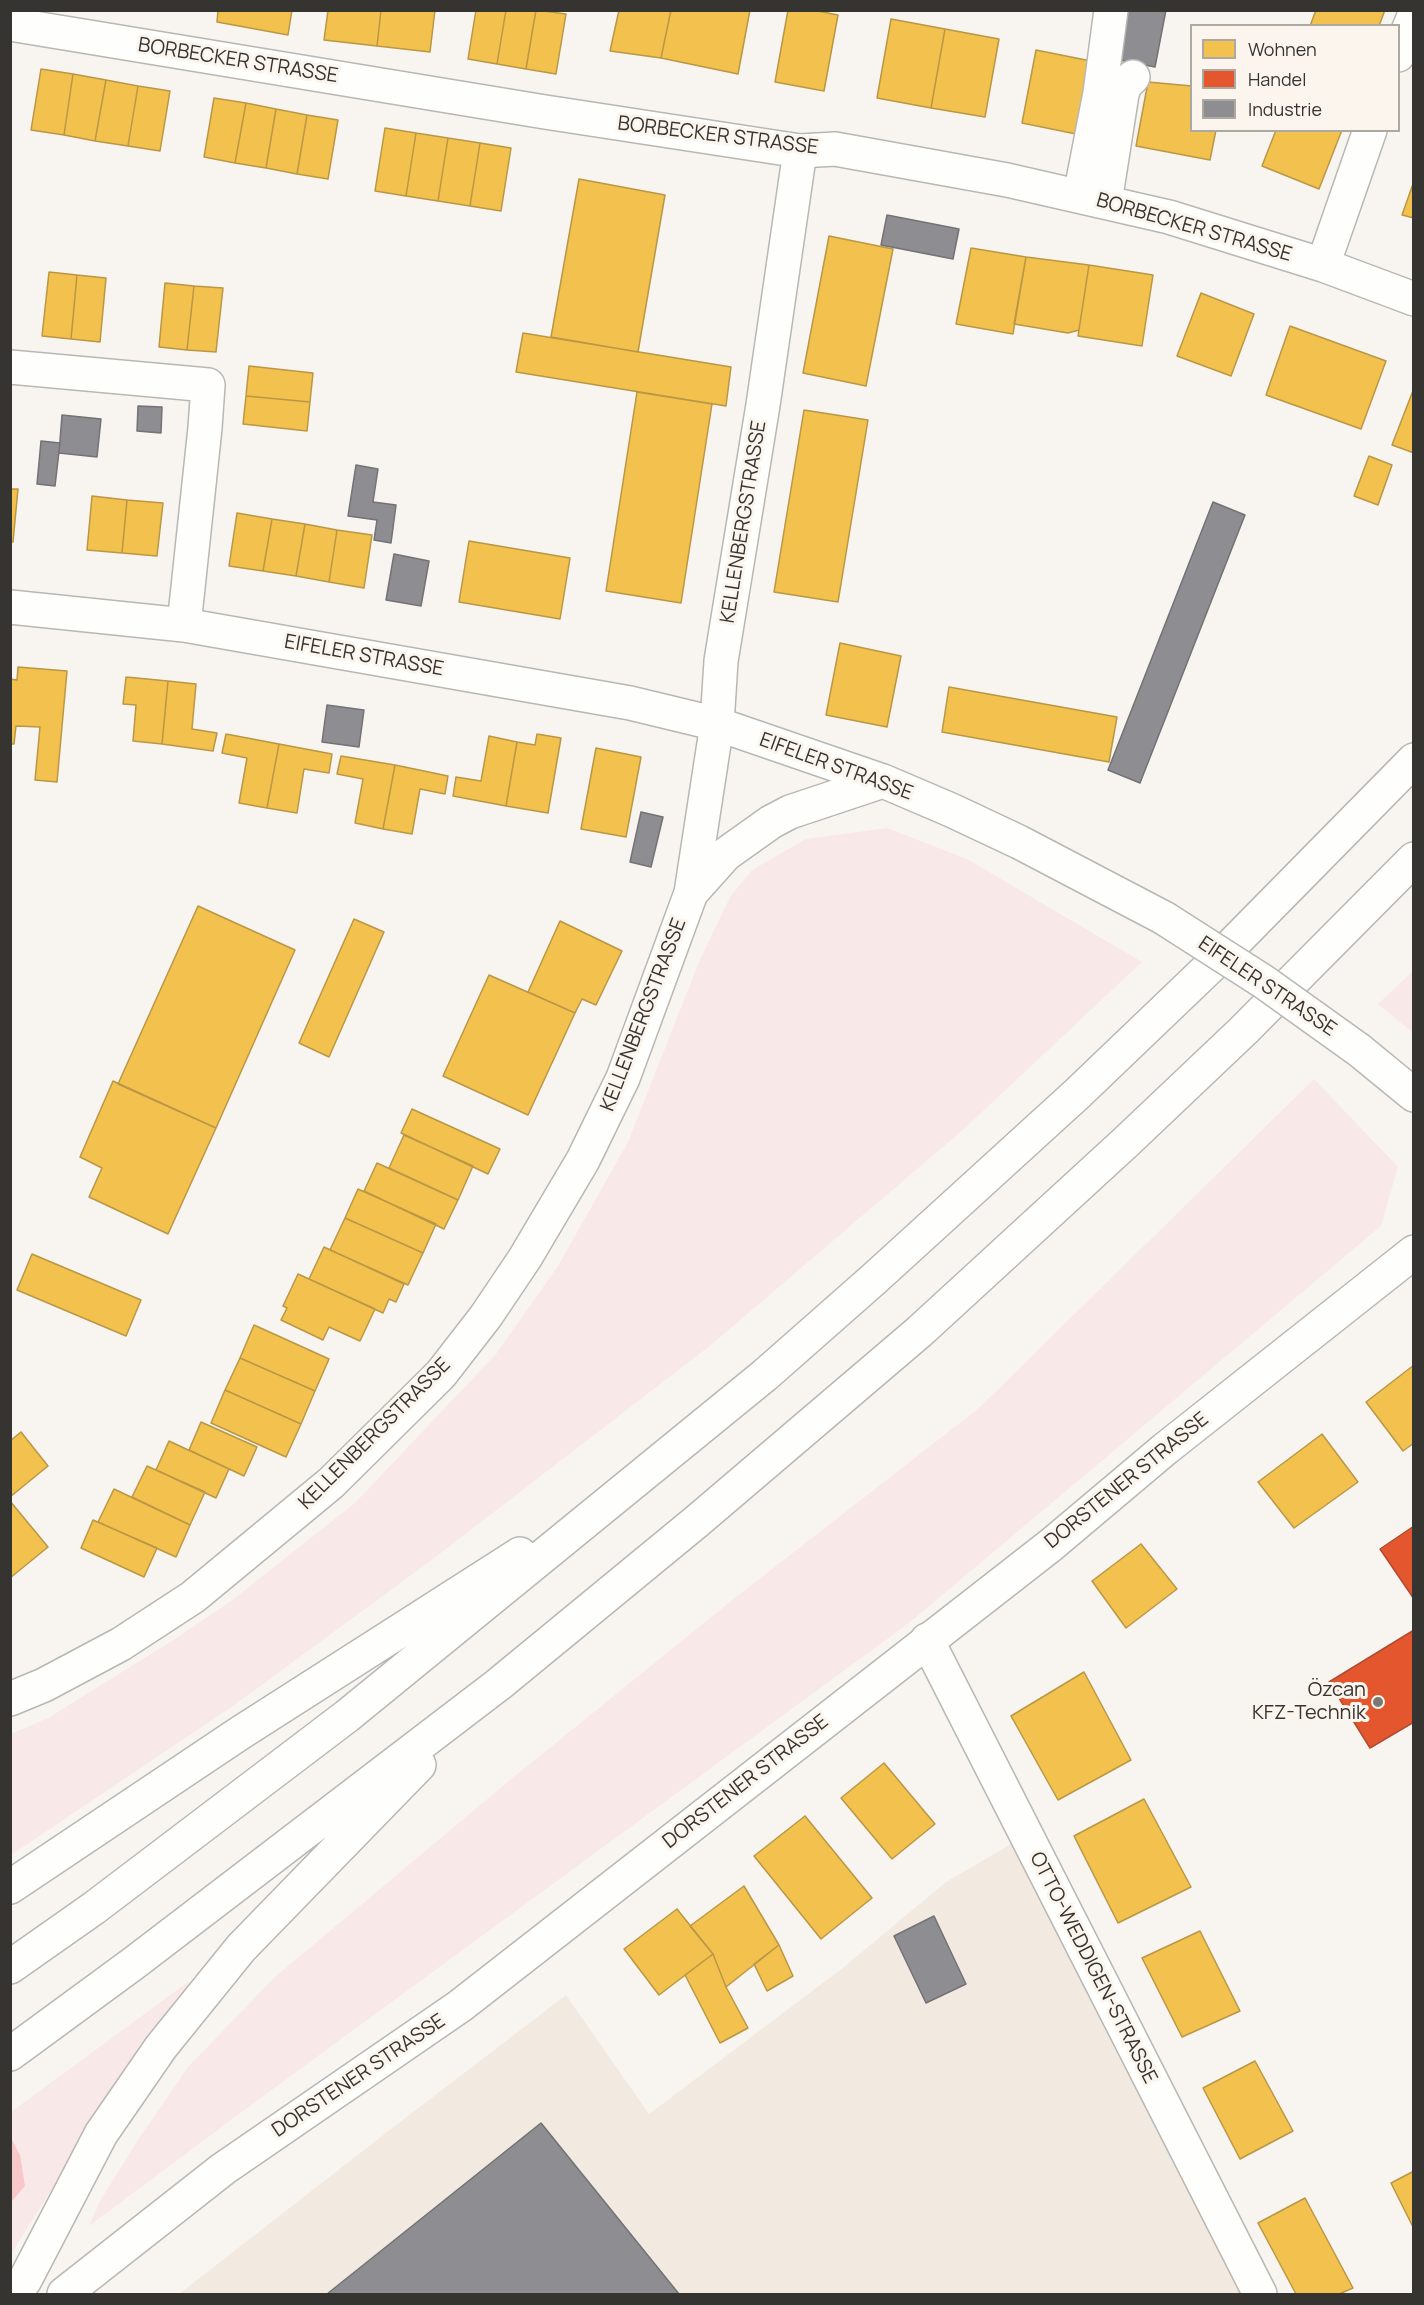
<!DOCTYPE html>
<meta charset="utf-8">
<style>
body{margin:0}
#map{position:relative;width:1424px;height:2305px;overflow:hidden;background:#f8f5f1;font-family:Manrope,sans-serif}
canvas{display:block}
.frame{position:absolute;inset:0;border:12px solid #363431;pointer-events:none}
.legend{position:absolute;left:1190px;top:24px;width:210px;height:108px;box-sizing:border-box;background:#fbf5ee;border:2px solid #aca8a2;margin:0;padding:8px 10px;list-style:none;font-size:18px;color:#363431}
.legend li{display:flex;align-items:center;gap:12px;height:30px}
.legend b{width:30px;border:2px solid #aca8a2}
</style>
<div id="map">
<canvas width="1424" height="2305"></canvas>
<div class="frame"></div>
<ul class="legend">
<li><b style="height:16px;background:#f2c14e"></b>Wohnen</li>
<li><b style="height:16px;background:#e4572e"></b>Handel</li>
<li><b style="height:16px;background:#8d8d92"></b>Industrie</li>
</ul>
</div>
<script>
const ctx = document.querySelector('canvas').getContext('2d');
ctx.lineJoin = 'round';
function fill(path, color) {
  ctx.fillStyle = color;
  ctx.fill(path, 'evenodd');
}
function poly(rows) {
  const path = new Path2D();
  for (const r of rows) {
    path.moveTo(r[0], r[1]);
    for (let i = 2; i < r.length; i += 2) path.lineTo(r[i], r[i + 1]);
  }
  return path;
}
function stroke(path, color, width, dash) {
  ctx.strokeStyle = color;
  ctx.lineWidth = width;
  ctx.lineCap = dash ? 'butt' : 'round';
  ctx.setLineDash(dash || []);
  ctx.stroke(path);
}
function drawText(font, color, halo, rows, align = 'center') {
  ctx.font = font + ' Manrope,sans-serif';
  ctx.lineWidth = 6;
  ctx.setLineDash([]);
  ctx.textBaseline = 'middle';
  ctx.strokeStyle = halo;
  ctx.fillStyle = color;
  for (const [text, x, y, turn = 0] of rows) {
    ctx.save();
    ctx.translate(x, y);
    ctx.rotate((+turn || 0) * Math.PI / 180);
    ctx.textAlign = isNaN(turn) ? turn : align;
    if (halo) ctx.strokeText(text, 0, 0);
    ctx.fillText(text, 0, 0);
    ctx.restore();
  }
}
const built = poly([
 [1018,1840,1253,2294,179,2294,387,2132,566,1995,649,2114,844,1967,946,1882]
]);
const green = poly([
 [887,828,967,859,1142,962,965,1128,711,1345,429,1562,233,1706,11,1855,11,1734,48,1718,172,1641,231,1601,355,1503,496,1354,558,1266,628,1142,699,962,730,897,752,870,806,839],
 [1413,971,1413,1033,1378,1004],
 [1314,1079,1398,1167,1381,1226,909,1623,247,2108,89,2226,100,2201,138,2140,188,2067,275,1977,510,1780,731,1601,979,1408],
 [188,1982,193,1988,118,2084,11,2254,11,2202,25,2186,11,2138,11,2112]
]);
const forest = poly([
 [11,2138,20,2155,25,2186,11,2202]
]);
const homes = poly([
 [218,10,292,10,288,35,217,22,218,10],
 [328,10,381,10,377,46,324,40,328,10],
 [381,10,435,10,430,52,377,46,381,10],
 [476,10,506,10,497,64,468,59,476,10],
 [506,10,536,10,526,69,497,64,506,10],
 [536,10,566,14,556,74,526,69,536,10],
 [619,10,671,10,661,58,610,51,619,10],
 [671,10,750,10,738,74,661,58,671,10],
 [788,10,813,10,838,15,824,91,775,82,788,10],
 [1316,10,1385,10,1379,26,1310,26,1316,10],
 [891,19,945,29,931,108,877,98,891,19],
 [945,29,999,39,985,117,931,108,945,29],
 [1036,50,1096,62,1081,135,1022,123,1036,50],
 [41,69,73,74,64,135,31,130,41,69],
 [73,74,106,80,95,141,64,135,73,74],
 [106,80,138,86,128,146,95,141,106,80],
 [1148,82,1192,86,1192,130,1216,130,1210,160,1136,146,1148,82],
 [138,86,170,91,160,151,128,146,138,86],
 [214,98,246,103,235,163,204,157,214,98],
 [246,103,276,109,266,168,235,163,246,103],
 [276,109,307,115,297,174,266,168,276,109],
 [307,115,338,120,328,179,297,174,307,115],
 [385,128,416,133,406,196,375,191,385,128],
 [1276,130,1342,130,1319,189,1262,166,1276,130],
 [416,133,448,138,438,201,406,196,416,133],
 [448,138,480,143,470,206,438,201,448,138],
 [480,143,511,148,501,211,470,206,480,143],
 [579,179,665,195,638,352,551,337,579,179],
 [1414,181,1414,218,1402,215,1414,181],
 [829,236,893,249,866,386,803,373,829,236],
 [971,248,1026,257,1013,334,956,324,971,248],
 [1026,257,1089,265,1079,330,1068,333,1014,324,1026,257],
 [1089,265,1153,275,1142,346,1078,336,1089,265],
 [49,272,77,275,71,339,42,336,49,272],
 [77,275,106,278,100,342,71,339,77,275],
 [165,283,194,286,187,350,159,347,165,283],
 [194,286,223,288,216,352,187,350,194,286],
 [1201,293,1254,314,1231,376,1177,356,1201,293],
 [1290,326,1386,361,1361,429,1266,395,1290,326],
 [523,333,731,367,726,406,516,372,523,333],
 [249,366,313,373,310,402,246,396,249,366],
 [1414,388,1414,453,1392,445,1414,388],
 [637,392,712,404,681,603,606,591,637,392],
 [246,396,310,402,307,431,243,424,246,396],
 [804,410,868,420,838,602,774,592,804,410],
 [1369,456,1392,465,1378,505,1354,496,1369,456],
 [10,489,18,489,13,542,10,542,10,489],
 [92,496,127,500,122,553,87,550,92,496],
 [127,500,163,503,157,556,122,553,127,500],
 [237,513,272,519,263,571,229,566,237,513],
 [272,519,305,524,296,576,263,571,272,519],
 [305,524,337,530,329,582,296,576,305,524],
 [337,530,372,535,364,588,329,582,337,530],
 [469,541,570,558,560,619,459,602,469,541],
 [840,643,901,656,887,727,826,715,840,643],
 [18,667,67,671,57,782,35,780,40,727,16,726,14,744,10,744,10,679,17,680,18,667],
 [126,677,168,681,162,744,133,741,136,705,123,704,126,677],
 [168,681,196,684,192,729,217,733,213,751,162,744,168,681],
 [949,687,1117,717,1109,762,942,732,949,687],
 [226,734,279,744,267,808,239,803,247,758,222,753,226,734],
 [537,734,561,738,548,813,506,806,517,742,535,745,537,734],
 [489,736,517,742,506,806,453,796,456,777,481,781,489,736],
 [279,744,332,754,329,773,304,769,297,813,267,808,279,744],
 [596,748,641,757,626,837,581,829,596,748],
 [341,756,395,765,383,829,355,823,363,779,337,774,341,756],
 [395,765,448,776,445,794,420,789,412,834,383,829,395,765],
 [198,906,295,950,216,1128,118,1084,198,906],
 [354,919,384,932,329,1057,299,1043,354,919],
 [560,921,622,951,596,1005,582,999,575,1013,528,992,560,921],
 [489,975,575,1013,528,1115,443,1076,489,975],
 [113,1081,216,1128,168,1234,89,1197,102,1168,80,1157,113,1081],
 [412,1109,500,1149,488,1174,401,1133,412,1109],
 [404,1135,473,1166,458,1200,389,1168,404,1135],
 [377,1163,458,1200,444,1229,364,1191,377,1163],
 [358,1189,436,1224,423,1253,345,1218,358,1189],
 [345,1218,423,1253,408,1285,330,1250,345,1218],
 [324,1247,404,1284,396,1302,389,1299,383,1313,309,1279,324,1247],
 [32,1254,141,1300,126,1336,17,1290,32,1254],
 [298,1274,375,1309,360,1341,329,1327,323,1340,281,1320,287,1308,283,1306,298,1274],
 [254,1325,329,1359,315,1391,240,1358,254,1325],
 [240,1358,315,1391,301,1424,225,1390,240,1358],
 [1414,1365,1414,1443,1403,1451,1366,1402,1414,1365],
 [225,1390,301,1424,286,1457,211,1423,225,1390],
 [201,1422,257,1447,244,1476,189,1450,201,1422],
 [21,1432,48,1466,10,1497,10,1441,21,1432],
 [1322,1434,1358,1482,1294,1528,1258,1482,1322,1434],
 [169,1441,229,1469,216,1498,156,1470,169,1441],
 [147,1466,205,1492,190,1525,132,1497,147,1466],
 [114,1489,190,1525,176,1557,98,1522,114,1489],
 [10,1501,48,1547,10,1578,10,1501],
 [93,1520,157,1548,144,1577,81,1548,93,1520],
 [1141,1544,1177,1589,1126,1628,1092,1581,1141,1544],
 [1084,1672,1131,1760,1058,1800,1011,1716,1084,1672],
 [884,1763,935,1824,892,1859,841,1798,884,1763],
 [1144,1799,1191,1887,1118,1923,1074,1836,1144,1799],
 [805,1816,872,1898,821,1939,754,1856,805,1816],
 [744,1886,779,1945,726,1987,713,1954,690,1926,744,1886],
 [677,1909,713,1954,659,1995,624,1949,677,1909],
 [1200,1931,1240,2011,1182,2037,1142,1958,1200,1931],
 [779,1945,793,1976,767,1991,754,1964,779,1945],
 [713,1954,726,1987,748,2028,720,2043,685,1975,713,1954],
 [1255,2061,1293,2131,1240,2159,1203,2088,1255,2061],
 [1414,2171,1414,2229,1391,2183,1414,2171],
 [1305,2198,1353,2288,1339,2294,1296,2294,1258,2223,1305,2198]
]);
const shops = poly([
 [1414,1526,1414,1599,1380,1549,1414,1526],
 [1414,1630,1414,1722,1370,1748,1329,1682,1414,1630]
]);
const industry = poly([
 [1128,10,1166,10,1155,67,1119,60,1128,10],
 [887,215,959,229,953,259,881,245,887,215],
 [138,406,162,407,161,433,137,431,138,406],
 [62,415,101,419,97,457,59,453,62,415],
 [41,441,60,443,55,486,37,484,41,441],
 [356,465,378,469,373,502,396,505,391,543,374,540,377,520,348,516,356,465],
 [1213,502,1245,515,1140,783,1108,770,1213,502],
 [394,554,429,561,421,606,386,600,394,554],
 [327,705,364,710,359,747,322,742,327,705],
 [641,812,663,817,651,867,630,862,641,812],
 [934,1916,966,1984,926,2003,894,1936,934,1916],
 [541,2123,679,2294,327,2294,541,2123]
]);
const minor = poly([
 [10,24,545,112,800,151,835,149,1007,180,1169,217,1323,265,1414,299],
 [1398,55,1414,16],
 [1080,196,1100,93,1111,10],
 [1105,202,1122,94,1125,85,1133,77],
 [1323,265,1370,130],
 [10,367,208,385,205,428,184,625],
 [10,607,184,625,630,703,717,724,883,781,951,810,1019,842,1164,918],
 [691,893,726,854,771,822,790,812,883,781],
 [1359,1050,1414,1095],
 [927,1640,1260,2294],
 [10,1699,44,1685,121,1644,193,1597,331,1483,441,1374,486,1316,525,1258,583,1160,623,1078,691,893,717,724,721,661,763,405,800,151]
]);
const major = poly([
 [64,2294,223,2169,460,2006,1051,1545,1165,1449,1414,1252]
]);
const highway = poly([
 [10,1887,240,1733,520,1554],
 [10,1967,94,1908,347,1716,765,1375,874,1279,1077,1094,1217,960,1414,760],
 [10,2054,134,1963,499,1684,696,1522,919,1332,1126,1142,1243,1031,1414,859],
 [15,2294,25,2280,101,2134,161,2047,241,1948,419,1765]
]);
const minorBridge = poly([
 [1164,918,1264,982,1359,1050]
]);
const markers = [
 [1378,1702,6,"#7a7874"]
];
const streetNames = [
 ["BORBECKER STRASSE",238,61,9],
 ["BORBECKER STRASSE",718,136,7],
 ["BORBECKER STRASSE",1194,228,16],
 ["KELLENBERGSTRASSE",744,522,-81],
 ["EIFELER STRASSE",364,656,10],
 ["EIFELER STRASSE",836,767,20],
 ["EIFELER STRASSE",1267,987,34],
 ["KELLENBERGSTRASSE",644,1015,-69],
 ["KELLENBERGSTRASSE",375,1434,-45],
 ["DORSTENER STRASSE",1127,1481,-39],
 ["DORSTENER STRASSE",746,1782,-38],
 ["OTTO-WEDDIGEN-STRASSE",1093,1968,63],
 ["DORSTENER STRASSE",359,2076,-34]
];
const poiNames = [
 ["Özcan",1366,1690],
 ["KFZ-Technik",1366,1713]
];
fill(built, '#f2eae0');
fill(green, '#f9e8e8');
fill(forest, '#f7c7ca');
fill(homes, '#f2c14e');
stroke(homes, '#ba9745', 1.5);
fill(shops, '#e4572e');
stroke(shops, '#b04c2f', 1.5);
fill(industry, '#8d8d92');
stroke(industry, '#737275', 1.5);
stroke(minor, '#b9b7b3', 36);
stroke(major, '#b9b7b3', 36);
stroke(highway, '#b9b7b3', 36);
stroke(minor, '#fefefd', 33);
stroke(major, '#fefefd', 33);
stroke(highway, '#fefefd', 33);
stroke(minorBridge, '#b9b7b3', 36, []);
stroke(minorBridge, '#fefefd', 33);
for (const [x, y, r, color] of markers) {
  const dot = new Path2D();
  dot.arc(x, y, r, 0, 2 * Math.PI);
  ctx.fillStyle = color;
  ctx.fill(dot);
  stroke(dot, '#fbf5ee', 2);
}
drawText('20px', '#363431', '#fbf5ee', streetNames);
drawText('20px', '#363431', '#fbf5ee', poiNames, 'right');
</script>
